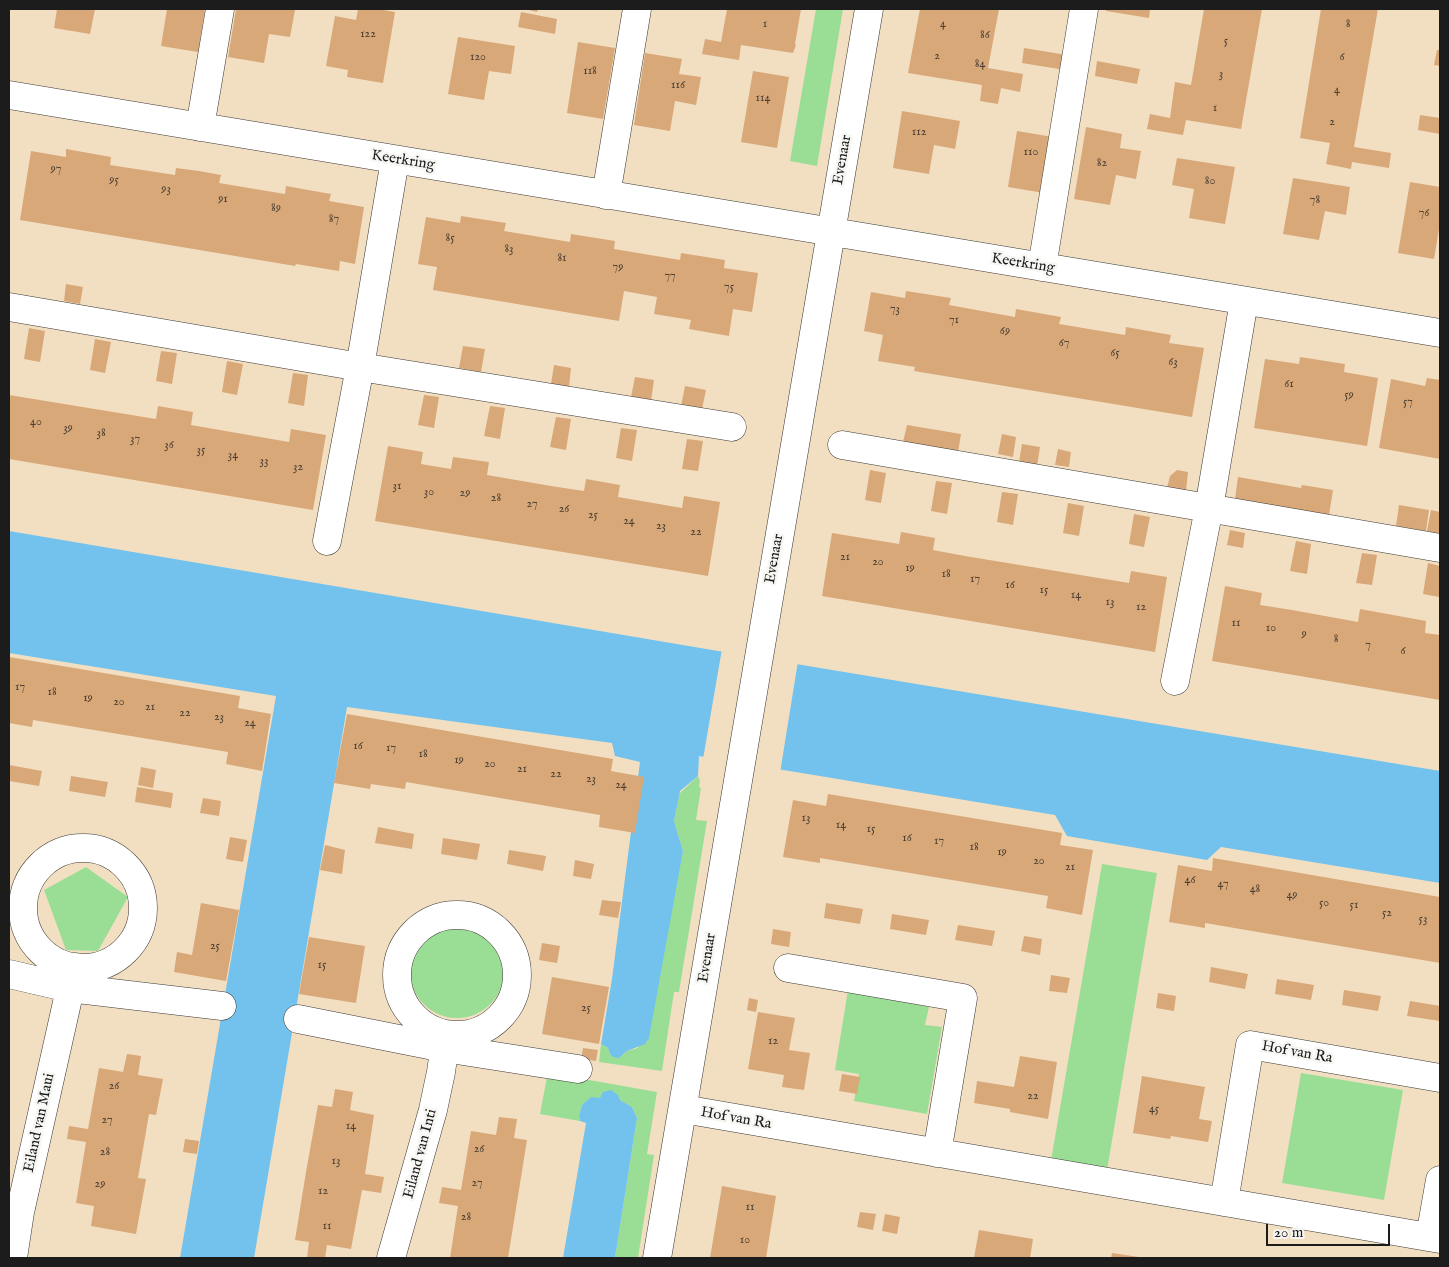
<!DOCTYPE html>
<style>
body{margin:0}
#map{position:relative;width:1449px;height:1267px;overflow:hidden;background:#f2dfc2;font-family:"IM FELL English",serif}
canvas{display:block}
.frame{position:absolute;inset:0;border:10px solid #1c1c1c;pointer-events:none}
.scale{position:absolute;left:1266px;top:1224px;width:124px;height:22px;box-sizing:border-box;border:2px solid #1c1c1c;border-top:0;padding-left:6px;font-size:15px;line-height:18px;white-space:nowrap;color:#1c1c1c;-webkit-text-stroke:4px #f6f6f2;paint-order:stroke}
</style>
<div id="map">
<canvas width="1449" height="1267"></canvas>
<div class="frame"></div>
<div class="scale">20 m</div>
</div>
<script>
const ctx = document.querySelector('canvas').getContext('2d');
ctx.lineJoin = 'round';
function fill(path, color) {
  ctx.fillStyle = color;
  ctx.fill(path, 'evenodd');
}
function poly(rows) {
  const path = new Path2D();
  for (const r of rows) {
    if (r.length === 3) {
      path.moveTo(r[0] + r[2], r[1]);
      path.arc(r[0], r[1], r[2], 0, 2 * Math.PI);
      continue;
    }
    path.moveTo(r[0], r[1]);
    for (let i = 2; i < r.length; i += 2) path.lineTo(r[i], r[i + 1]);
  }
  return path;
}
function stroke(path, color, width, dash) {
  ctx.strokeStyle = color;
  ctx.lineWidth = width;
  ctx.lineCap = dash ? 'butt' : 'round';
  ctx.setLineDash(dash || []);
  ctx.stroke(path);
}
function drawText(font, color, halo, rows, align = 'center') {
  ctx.font = font + ' "IM FELL English",serif';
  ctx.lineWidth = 5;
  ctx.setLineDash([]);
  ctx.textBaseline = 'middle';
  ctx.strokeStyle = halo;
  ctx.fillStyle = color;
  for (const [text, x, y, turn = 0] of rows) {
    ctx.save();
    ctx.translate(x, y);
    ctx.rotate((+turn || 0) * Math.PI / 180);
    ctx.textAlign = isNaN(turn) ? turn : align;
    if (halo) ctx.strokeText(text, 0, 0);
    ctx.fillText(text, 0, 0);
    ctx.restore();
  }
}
const green = poly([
 [816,9,843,9,817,166,790,161],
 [698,776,700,781,699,787,701,788,696,820,707,821,679,992,674,992,662,1071,599,1062,601,1044,608,1048,610,1054,623,1055,627,1051,638,1048,683,851,674,821,679,794],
 [1102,864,1157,873,1105,1182,1049,1172],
 [86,867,128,897,98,951,66,950,44,890],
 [457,971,47],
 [848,990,929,1007,925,1025,942,1027,927,1114,854,1101,859,1074,835,1070],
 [1301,1073,1403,1090,1384,1200,1282,1183],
 [547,1077,577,1083,578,1078,657,1092,647,1154,654,1155,638,1258,615,1258,637,1118,632,1107,620,1100,600,1098,591,1098,582,1105,579,1115,580,1121,540,1114]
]);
const water = poly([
 [9,531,730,653,1440,771,1440,883,1221,847,1207,860,1067,836,1055,815,699,756,698,776,680,791,674,821,683,851,649,1038,645,1044,627,1051,619,1058,613,1057,610,1054,608,1048,601,1044,612,979,640,762,615,756,612,743,347,707,254,1258,180,1258,276,696,9,653],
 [611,1090,618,1095,620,1100,632,1107,637,1118,615,1258,563,1258,586,1123,580,1121,579,1115,582,1105,591,1097,600,1098,603,1092]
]);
const pier = poly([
 [722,649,798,661,780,773,703,759]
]);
const building = poly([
 [57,9,95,9,90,34,54,28],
 [167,9,205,9,198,52,161,46],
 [236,9,295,10,290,37,269,34,264,63,228,57],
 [358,9,378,9,395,12,383,83,347,77,348,70,326,66,335,16,356,20],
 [525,9,538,9,537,12],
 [727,9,742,10,742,9,801,9,795,44,796,45,793,53,741,45,739,60,702,54,705,39,721,42],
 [920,9,999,9,988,68,1023,74,1020,92,1001,88,998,104,980,101,982,85,908,73],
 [1106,9,1150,9,1149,18,1106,11],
 [1204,9,1262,9,1241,129,1186,120,1183,135,1147,129,1150,114,1170,118,1175,82,1191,85],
 [1321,9,1378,9,1354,147,1391,153,1389,168,1352,162,1351,169,1326,164,1330,143,1300,138],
 [521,12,557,19,555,34,518,27],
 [458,37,515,46,511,74,489,71,484,100,448,94],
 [578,42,615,48,603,119,567,113],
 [1024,48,1067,55,1065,70,1022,63],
 [1437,50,1440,50,1440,66,1434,65],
 [645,53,682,59,679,74,701,77,696,105,675,101,670,131,634,125],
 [1097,61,1140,69,1137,84,1095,76],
 [753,71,789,77,777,148,741,142],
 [902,111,960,121,955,149,934,145,929,174,893,168],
 [1420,115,1440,118,1440,134,1418,130],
 [1086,127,1122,134,1120,148,1141,151,1136,179,1116,175,1110,205,1074,199],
 [1017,131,1053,137,1044,193,1008,187],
 [66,149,111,157,110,165,175,175,176,168,199,171,221,175,219,183,285,194,286,186,308,190,331,194,329,201,364,207,355,264,340,261,339,271,296,264,295,266,20,220,31,151,66,157],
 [1177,158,1235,167,1225,224,1189,218,1194,189,1172,185],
 [1293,178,1350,187,1346,215,1325,211,1319,240,1283,234],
 [1410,182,1440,187,1440,223,1434,259,1398,253],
 [461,216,506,223,504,231,570,242,571,234,615,241,614,249,680,260,681,253,725,260,724,268,758,273,752,312,733,309,729,336,689,329,691,320,654,314,657,297,624,291,619,321,433,290,437,267,418,264,426,217,460,223],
 [66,284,83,287,80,304,64,301],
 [906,291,951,298,949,305,1015,317,1016,309,1061,317,1059,324,1125,335,1126,327,1171,335,1169,343,1204,348,1192,417,914,371,915,367,878,361,883,335,864,331,871,292,905,298],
 [29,328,45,331,40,362,24,359],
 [95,339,111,342,105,373,90,370],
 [463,346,485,349,481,372,459,368],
 [161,351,177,353,172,384,156,381],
 [1300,357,1345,364,1344,372,1378,378,1367,446,1254,428,1265,359,1299,364],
 [227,361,243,364,237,395,222,392],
 [554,365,571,368,569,387,551,384],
 [293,373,308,375,304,406,288,403],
 [635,377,654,380,651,401,631,397],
 [1427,378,1440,380,1440,459,1379,448,1391,379,1425,386],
 [685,386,706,390,702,409,681,406],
 [9,395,156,419,158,406,193,412,191,425,289,442,291,429,326,435,313,510,9,459],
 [424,395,439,397,434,428,418,425],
 [490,406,505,408,500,439,484,436],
 [556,417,571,419,566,450,550,447],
 [907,425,961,434,958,452,903,442],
 [621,428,637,430,632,461,616,458],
 [1002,434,1016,437,1013,457,998,454],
 [687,439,703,441,698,471,682,469],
 [1022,444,1040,447,1037,466,1019,462],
 [388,446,423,452,421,464,451,469,453,457,489,462,487,475,551,486,584,491,586,479,620,485,618,497,682,508,684,496,720,502,708,576,375,521],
 [1058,449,1071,452,1069,467,1055,465],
 [870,470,886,473,881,503,865,500],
 [1177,470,1188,472,1186,491,1167,488,1170,476],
 [1238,477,1301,488,1302,485,1333,490,1329,515,1235,499],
 [936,481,952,483,947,514,931,511],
 [1002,492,1018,494,1013,525,997,522],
 [1068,503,1084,506,1079,536,1063,533],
 [1399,505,1429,510,1426,531,1396,526],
 [1431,510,1440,512,1440,534,1427,531],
 [1134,514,1150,517,1144,547,1129,544],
 [1230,530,1245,533,1243,548,1227,545],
 [901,532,935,538,933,550,965,556,1129,583,1131,571,1167,577,1155,652,822,596,832,533,899,544],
 [1296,541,1311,544,1307,574,1290,571],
 [1362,553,1377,555,1372,585,1356,583],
 [1428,563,1440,566,1439,597,1423,594],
 [1225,586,1262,593,1260,605,1292,610,1358,622,1360,609,1426,621,1425,633,1440,635,1440,700,1212,661],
 [9,657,240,696,238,708,271,714,262,771,226,764,228,752,33,720,32,727,9,723],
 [347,714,613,759,611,771,644,777,635,833,599,827,600,815,406,782,405,789,371,784,370,789,334,783],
 [9,765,42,771,39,786,9,781],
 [141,767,156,770,153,788,138,785],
 [71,776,108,782,105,797,69,791],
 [137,787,173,793,171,808,135,802],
 [828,794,1062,833,1060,845,1093,850,1082,915,1046,908,1048,896,820,858,820,863,783,857,793,800,826,806],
 [203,798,221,801,219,816,200,813],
 [378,827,414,834,412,849,375,843],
 [230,837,247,840,243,862,226,859],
 [443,838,480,844,477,860,441,854],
 [325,845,345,850,342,874,320,870],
 [509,850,546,856,543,871,507,864],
 [1213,858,1440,897,1440,963,1205,923,1205,928,1169,922,1178,865,1212,871],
 [575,860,594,864,591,879,573,876],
 [602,900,621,902,618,918,599,915],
 [201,903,239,910,226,981,174,972,177,952,192,955],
 [826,903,863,909,860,924,824,918],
 [892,914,929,920,926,935,890,929],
 [958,925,995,931,992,946,955,940],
 [773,929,791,932,789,947,771,944],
 [1024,936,1042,939,1040,955,1021,951],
 [309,937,365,946,356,1003,299,994],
 [542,943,560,946,557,963,539,960],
 [1211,967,1248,974,1245,989,1209,982],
 [1051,975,1070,978,1067,993,1049,991],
 [552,977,609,987,599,1044,542,1034],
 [1277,979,1314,985,1311,1000,1275,994],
 [1344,990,1381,996,1378,1011,1342,1005],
 [1158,993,1176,996,1174,1011,1156,1008],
 [749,998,758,1000,756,1012,747,1010],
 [1410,1001,1440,1006,1440,1021,1407,1016],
 [758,1012,795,1018,789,1050,810,1053,804,1090,782,1087,784,1075,748,1069],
 [583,1048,598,1050,596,1061,581,1059],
 [127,1054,141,1056,138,1075,163,1079,156,1115,149,1114,138,1178,146,1179,136,1234,91,1226,94,1206,76,1203,86,1142,67,1139,69,1126,88,1129,99,1068,123,1072],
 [1020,1056,1057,1062,1048,1119,1010,1112,1010,1109,974,1103,977,1081,1014,1087],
 [842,1074,860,1077,857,1094,839,1091],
 [1142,1076,1205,1087,1199,1119,1212,1121,1208,1142,1171,1136,1170,1139,1133,1133],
 [335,1089,353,1092,350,1110,374,1115,365,1174,384,1177,381,1193,362,1190,351,1249,327,1245,325,1258,307,1258,309,1242,295,1240,306,1172,318,1105,332,1107],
 [499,1117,517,1119,514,1138,527,1140,508,1258,450,1258,458,1206,439,1203,442,1187,461,1190,471,1131,496,1135],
 [185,1139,199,1141,197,1154,183,1152],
 [722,1186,776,1196,766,1258,710,1258],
 [860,1212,876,1214,873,1230,857,1227],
 [885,1214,900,1217,897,1234,882,1231],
 [979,1230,1033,1239,1030,1258,974,1258],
 [1112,1253,1139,1257,1139,1258,1111,1258]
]);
const minor = poly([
 [9,95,1440,333],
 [200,127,220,9],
 [606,195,637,9],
 [1042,267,1084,9],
 [9,307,360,367,732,427],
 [842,445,1440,548],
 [327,541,360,367,395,160],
 [1175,681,1209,508,1244,301],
 [83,908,60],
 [457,975,60],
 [788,968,963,998,937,1153],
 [9,974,69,988,222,1006],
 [298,1019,444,1048,578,1069],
 [683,1109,1440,1239],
 [1224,1202,1250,1045,1440,1078],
 [1430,1237,1440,1180],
 [13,1258,20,1212,75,967],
 [391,1258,433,1110,441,1072,446,1037],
 [657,1258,869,9]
]);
const numberNames = [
 ["1",765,25],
 ["4",943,25],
 ["8",1348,25],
 ["122",368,35],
 ["86",985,36],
 ["5",1226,42],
 ["2",937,57],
 ["120",478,58],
 ["6",1342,58],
 ["84",980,65],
 ["118",590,72],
 ["3",1221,75],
 ["116",678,86],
 ["4",1337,91],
 ["114",763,99],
 ["1",1215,109],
 ["2",1332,123],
 ["112",919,133],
 ["110",1031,153],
 ["82",1102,164],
 ["97",56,170],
 ["95",114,181],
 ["80",1210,182],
 ["93",166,190],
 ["91",223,200],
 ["78",1315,201],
 ["89",276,209],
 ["76",1424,214],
 ["87",334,220],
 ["85",450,239],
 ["83",509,250],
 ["81",562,259],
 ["79",618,268],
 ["77",670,277],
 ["75",729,288],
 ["73",895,310],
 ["71",954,321],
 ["69",1005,332],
 ["67",1064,344],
 ["65",1115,354],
 ["63",1173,363],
 ["61",1289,385],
 ["59",1349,396],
 ["57",1408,403],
 ["40",36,423],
 ["39",68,429],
 ["38",101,434],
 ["37",135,440],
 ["36",169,446],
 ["35",201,451],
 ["34",233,456],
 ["33",264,462],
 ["32",298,468],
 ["31",397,487],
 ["30",429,493],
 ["29",465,494],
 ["28",496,499],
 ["27",532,505],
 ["26",564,510],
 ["25",593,516],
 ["24",629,522],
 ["23",661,527],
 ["22",696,533],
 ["21",845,558],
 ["20",878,563],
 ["19",910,569],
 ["18",946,575],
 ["17",975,580],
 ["16",1010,586],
 ["15",1044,591],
 ["14",1076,596],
 ["13",1110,603],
 ["12",1141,608],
 ["11",1236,624],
 ["10",1271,629],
 ["9",1304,635],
 ["8",1336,640],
 ["7",1368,646],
 ["6",1403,652],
 ["17",20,688],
 ["18",52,693],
 ["19",88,699],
 ["20",119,703],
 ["21",150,708],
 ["22",185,714],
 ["23",219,718],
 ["24",250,724],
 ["16",358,747],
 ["17",391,749],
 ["18",423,755],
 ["19",459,761],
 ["20",490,765],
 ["21",522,770],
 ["22",556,775],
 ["23",591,780],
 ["24",621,786],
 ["13",806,819],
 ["14",841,826],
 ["15",871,830],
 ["16",907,839],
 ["17",939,842],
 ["18",974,848],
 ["19",1002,853],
 ["20",1039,862],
 ["21",1070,868],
 ["46",1190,881],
 ["47",1223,885],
 ["48",1255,890],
 ["49",1292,896],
 ["50",1324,904],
 ["51",1354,906],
 ["52",1387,914],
 ["53",1423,920],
 ["25",215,947],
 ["15",322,966],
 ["25",586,1009],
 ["12",773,1042],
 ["26",114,1087],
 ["22",1033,1097],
 ["45",1154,1110],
 ["27",107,1121],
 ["14",351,1127],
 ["26",479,1150],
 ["28",105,1153],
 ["13",336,1162],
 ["27",477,1184],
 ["29",100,1185],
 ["12",323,1192],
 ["11",750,1208],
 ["28",466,1218],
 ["11",327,1227],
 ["10",745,1241]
];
const streetNames = [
 ["Evenaar",843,160,-80],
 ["Keerkring",403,161,9],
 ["Keerkring",1023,264,9],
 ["Evenaar",775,559,-80],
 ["Evenaar",708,958,-81],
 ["Hof van Ra",1297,1053,10],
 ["Hof van Ra",736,1119,10],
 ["Eiland van Maui",40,1123,-78],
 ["Eiland van Inti",421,1154,-75]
];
fill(green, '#9ade96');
fill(water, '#72c2ed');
fill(pier, '#f2dfc2');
fill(building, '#d8a879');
stroke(minor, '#3c3935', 29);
stroke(minor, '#fff', 28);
drawText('12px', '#4b3f33', null, numberNames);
drawText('15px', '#1c1c1c', '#f6f6f2', streetNames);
</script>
